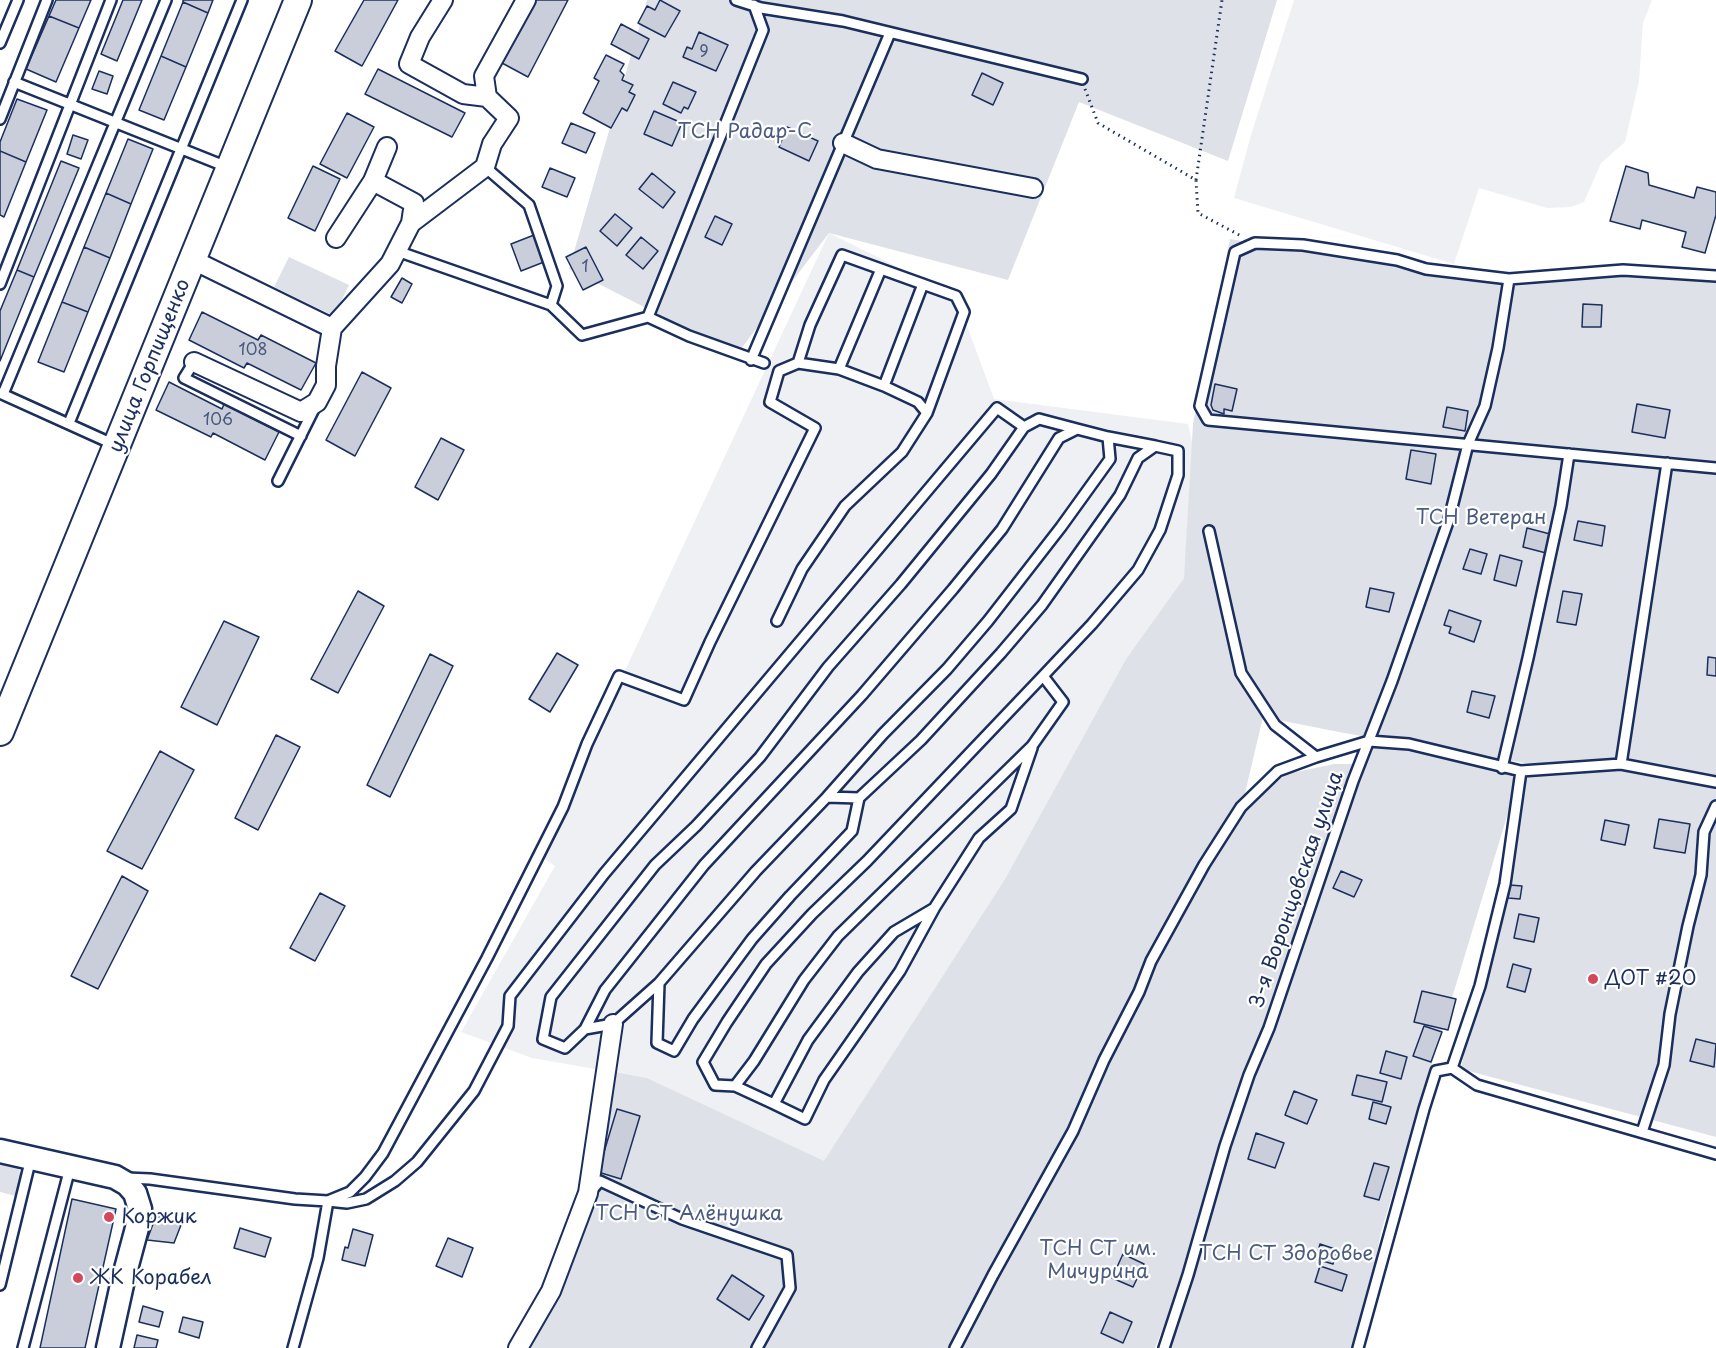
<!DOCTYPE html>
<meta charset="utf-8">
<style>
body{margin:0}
canvas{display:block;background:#fff}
</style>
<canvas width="1716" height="1348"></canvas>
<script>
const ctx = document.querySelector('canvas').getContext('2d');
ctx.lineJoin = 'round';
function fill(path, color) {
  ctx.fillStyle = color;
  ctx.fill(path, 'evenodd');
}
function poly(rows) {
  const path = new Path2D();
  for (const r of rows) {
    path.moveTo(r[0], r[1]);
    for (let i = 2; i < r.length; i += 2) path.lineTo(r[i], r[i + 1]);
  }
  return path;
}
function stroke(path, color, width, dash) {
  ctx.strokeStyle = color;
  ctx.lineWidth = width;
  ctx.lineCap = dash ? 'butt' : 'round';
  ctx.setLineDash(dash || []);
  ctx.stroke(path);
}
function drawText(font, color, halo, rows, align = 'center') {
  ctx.font = font + ' "Playpen Sans",sans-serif';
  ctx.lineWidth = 4.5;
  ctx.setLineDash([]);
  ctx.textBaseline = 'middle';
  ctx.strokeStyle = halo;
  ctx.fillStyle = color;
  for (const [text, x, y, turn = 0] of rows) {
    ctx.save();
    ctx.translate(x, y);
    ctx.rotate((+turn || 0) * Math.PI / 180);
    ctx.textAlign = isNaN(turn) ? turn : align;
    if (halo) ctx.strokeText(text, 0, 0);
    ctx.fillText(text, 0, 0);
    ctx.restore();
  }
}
const built = poly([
 [1294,0,1652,0,1643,23,1639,81,1625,142,1601,163,1584,202,1571,207,1547,208,1479,188,1454,264,1234,198,1251,135],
 [829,233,956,296,994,399,1188,424,1197,463,1184,578,1126,659,1005,879,824,1162,647,1078,532,1058,461,1032,555,866,539,855]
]);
const green = poly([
 [647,0,1277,0,1228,161,1079,102,1008,280,829,233,737,354,569,269],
 [1230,239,1392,266,1438,277,1517,286,1625,275,1716,281,1716,776,1636,760,1531,764,1344,733,1263,717,1242,806,1287,774,1334,764,1360,764,1369,741,1521,771,1621,764,1716,782,1716,1137,1461,1069,1518,780,1381,1232,1359,1348,1163,1348,1185,1273,1155,1348,521,1348,588,1193,614,1072,647,1078,824,1161,1005,879,1126,659,1184,578,1193,424],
 [289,257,349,285,334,316,274,287],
 [0,1158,17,1161,21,1177,8,1228,16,1196,0,1192]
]);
const building = poly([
 [56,0,91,0,79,28,49,16,56,0],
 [123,0,142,0,117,61,101,54,123,0],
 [183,0,213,0,208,13,183,2,183,0],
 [364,0,398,0,362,66,335,51,364,0],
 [536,0,568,0,528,77,502,63,536,0],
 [660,0,680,11,665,37,638,23,647,6,655,10,660,0],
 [183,2,208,13,186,67,161,56,183,2],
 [49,16,79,28,56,82,26,69,49,16],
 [621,24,649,39,639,59,611,44,621,24],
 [699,32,728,45,716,71,683,57,687,47,692,49,699,32],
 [606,55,624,64,620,71,624,75,622,80,633,85,629,92,635,95,627,111,622,108,611,128,583,113,599,81,594,78,606,55],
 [161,56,186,67,164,120,139,110,161,56],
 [378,69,465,113,452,137,365,94,378,69],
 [99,71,113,76,107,94,92,89,99,71],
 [982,73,1003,83,993,105,972,95,982,73],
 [673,82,696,92,688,109,684,107,681,113,663,104,673,82],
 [17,99,47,110,26,162,0,151,0,142,17,99],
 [654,111,682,123,672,146,644,134,654,111],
 [347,113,374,127,347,178,320,164,347,113],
 [571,123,595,133,586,153,562,143,571,123],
 [787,127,818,141,809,161,779,147,787,127],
 [73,135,88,140,81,159,67,154,73,135],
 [128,139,153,149,131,204,106,193,128,139],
 [0,151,26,162,4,217,0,215,0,151],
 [61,161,79,168,34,277,17,270,61,161],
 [313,166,340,179,315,231,288,218,313,166],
 [1626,166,1648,173,1649,185,1694,198,1697,187,1716,192,1716,215,1705,253,1682,247,1686,232,1642,220,1640,229,1610,221,1626,166],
 [550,168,575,178,567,197,542,187,550,168],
 [652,173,675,192,663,208,639,189,652,173],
 [106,193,131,204,110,258,84,247,106,193],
 [615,214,632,228,617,246,600,231,615,214],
 [715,216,732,224,722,245,705,237,715,216],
 [534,235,544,262,521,271,511,244,534,235],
 [641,237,658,251,643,269,626,255,641,237],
 [84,247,110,258,88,312,62,302,84,247],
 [586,247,603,280,583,290,566,257,586,247],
 [17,270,34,277,0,361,0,311,17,270],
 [402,278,412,284,402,303,391,297,402,278],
 [62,302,88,312,64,372,38,362,62,302],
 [1583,304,1602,305,1601,327,1582,327,1583,304],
 [202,312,258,340,261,335,316,363,301,390,247,363,244,368,189,340,202,312],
 [362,372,391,388,355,456,326,440,362,372],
 [169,382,222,409,224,404,279,432,265,460,213,433,211,437,156,410,169,382],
 [1215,384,1237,389,1232,411,1224,409,1224,414,1213,410,1211,405,1215,384],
 [1637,404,1670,410,1665,438,1632,432,1637,404],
 [1447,407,1468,411,1465,431,1443,427,1447,407],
 [441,438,464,450,438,500,415,487,441,438],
 [1411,450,1436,454,1431,484,1406,479,1411,450],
 [1578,521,1605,526,1602,546,1574,540,1578,521],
 [1527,528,1550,534,1546,553,1523,547,1527,528],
 [1470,549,1487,554,1481,574,1463,569,1470,549],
 [1500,555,1522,561,1516,586,1494,580,1500,555],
 [1370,588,1394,593,1389,612,1366,607,1370,588],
 [358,591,384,606,338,693,311,679,358,591],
 [1563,591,1582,594,1576,625,1557,622,1563,591],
 [1449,610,1481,621,1474,642,1449,633,1451,627,1444,625,1449,610],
 [224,621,259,637,217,725,181,707,224,621],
 [557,653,578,665,550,712,529,699,557,653],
 [430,654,453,666,390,797,367,785,430,654],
 [1708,657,1716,658,1716,676,1707,675,1708,657],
 [1472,691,1495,696,1489,718,1467,712,1472,691],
 [276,735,300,747,258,830,235,818,276,735],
 [160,751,194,770,142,869,107,851,160,751],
 [1659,819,1690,824,1685,853,1654,848,1659,819],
 [1605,820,1629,825,1625,845,1601,840,1605,820],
 [1341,871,1362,880,1354,897,1333,888,1341,871],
 [122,876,148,891,98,989,71,976,122,876],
 [1510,885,1522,886,1520,899,1508,898,1510,885],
 [320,893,345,906,315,961,290,948,320,893],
 [1519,914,1539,918,1534,942,1514,938,1519,914],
 [1513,964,1531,969,1525,992,1507,987,1513,964],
 [1422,991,1456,999,1448,1030,1414,1022,1422,991],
 [1424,1026,1442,1032,1431,1062,1413,1056,1424,1026],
 [1696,1039,1716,1044,1714,1067,1690,1061,1696,1039],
 [1386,1051,1407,1057,1401,1079,1380,1073,1386,1051],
 [1357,1075,1387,1082,1382,1102,1352,1095,1357,1075],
 [1294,1091,1317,1100,1307,1124,1285,1115,1294,1091],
 [1373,1102,1391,1107,1386,1124,1369,1119,1373,1102],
 [617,1109,640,1116,621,1179,598,1172,617,1109],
 [1256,1133,1284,1143,1275,1168,1248,1159,1256,1133],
 [1374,1163,1389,1167,1379,1200,1364,1196,1374,1163],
 [72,1199,116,1209,85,1348,40,1348,72,1199],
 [156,1216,181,1225,174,1243,147,1240,156,1216],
 [240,1228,271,1238,265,1257,234,1248,240,1228],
 [353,1229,373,1235,365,1266,342,1260,345,1247,348,1248,353,1229],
 [448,1238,473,1248,462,1277,436,1266,448,1238],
 [1320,1244,1338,1250,1333,1264,1316,1259,1320,1244],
 [1123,1254,1144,1264,1133,1287,1112,1278,1123,1254],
 [1320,1266,1347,1275,1342,1291,1315,1282,1320,1266],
 [732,1275,764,1296,749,1320,717,1299,732,1275],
 [143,1306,163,1312,159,1327,139,1322,143,1306],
 [1110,1312,1132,1322,1123,1343,1101,1333,1110,1312],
 [183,1317,203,1322,199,1338,179,1332,183,1317],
 [137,1335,158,1340,156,1348,134,1348,137,1335]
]);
const path = poly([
 [1085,89,1098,123,1196,180,1198,213,1243,237],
 [1196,180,1222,0]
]);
const service = poly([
 [736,0,761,8,843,21,1082,79],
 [0,43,18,0],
 [14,82,227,167],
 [0,119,47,0],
 [485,167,529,205,557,286,551,305],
 [397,251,551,305,582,335,648,317,689,336,764,363],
 [1716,276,1623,270,1509,279,1426,269,1397,260,1303,245,1255,243,1235,252,1200,406,1208,420,1716,468],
 [0,284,111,0],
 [648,317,763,30,754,5],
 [751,360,890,33],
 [194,362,184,378,301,436],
 [798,363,839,369,884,386,918,402,927,413],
 [839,369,881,269],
 [884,386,923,284],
 [0,393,115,445],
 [3,394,166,0],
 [69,423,242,0],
 [1024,427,1039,419,1077,429],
 [1108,437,1155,446],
 [278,481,315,407],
 [1209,531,1241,673,1275,725,1316,757,1369,741,1409,744,1521,771,1621,764,1716,782],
 [1621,764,1667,463],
 [1502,768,1528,658,1561,506,1569,454],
 [827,797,859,798],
 [585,1029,613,1024,659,983],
 [1452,1068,1480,986,1505,884,1521,771],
 [1452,1068,1477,1085,1716,1154],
 [735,1086,774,1104,808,1040,858,972,894,932,933,909],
 [774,1104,805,1119,824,1080,900,971,935,907,979,838,1011,809,1032,748],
 [1642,1132,1664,1065,1670,1014,1688,926,1701,875,1704,832,1716,806],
 [126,1178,150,1179,295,1199,328,1201,350,1192,365,1177,383,1153,487,958,563,807,587,744,619,676,684,700,710,642,815,428,770,402,779,371,798,363,810,325,842,255,956,296,964,312,927,413,902,452,845,506,802,569,777,621],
 [590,1192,600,1181,682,1219,787,1255,790,1288,757,1348],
 [0,1285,31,1158],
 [23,1348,70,1168],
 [293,1348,318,1258,328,1201,347,1203,366,1199,395,1181,417,1162,474,1091,508,1026,510,996,604,874,997,408,1024,427,991,474,901,584,828,667,760,757,696,826,655,865,551,997,543,1039,565,1048,585,1029,605,990,704,865,862,695,953,589,1002,529,1059,438,1077,429,1108,437,1110,459,1061,527,988,621,947,669,883,734,827,797,756,871,659,983,657,1043,674,1051,693,1019,752,939,790,896,852,831,859,798,921,740,1001,653,1042,605,1120,495,1138,458,1155,446,1178,451,1178,475,1160,530,1138,570,1092,624,1043,676,867,861,812,914,766,964,727,1022,703,1062,715,1085,735,1086,754,1061,804,980,838,936,1032,746,1063,702,1043,676],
 [955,1348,993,1275,1073,1131,1104,1060,1139,992,1151,961,1204,865,1241,807,1278,771,1316,757],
 [1164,1348,1188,1275,1225,1146,1249,1075,1269,1028,1353,781,1392,681,1449,519,1468,444,1485,406,1498,348,1509,279],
 [1358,1348,1424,1109,1436,1071,1452,1068]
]);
const minor = poly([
 [443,0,420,37,409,64,463,94,487,97],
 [843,143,877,159,1033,188],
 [411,223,485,167,492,144,509,118,487,97,484,76,526,0],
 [336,238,373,181],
 [193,260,332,328,326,366,326,385,317,402,301,412,194,362],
 [332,328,390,264,411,223,414,203,373,181,387,147],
 [518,1348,551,1291,588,1193,613,1024]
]);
const tertiary = poly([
 [0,1151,115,1177,127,1184,135,1193,140,1209,137,1228,123,1280,108,1348]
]);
const secondary = poly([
 [0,732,298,0]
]);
const markers = [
 [1593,979,6,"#d1495b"],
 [109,1217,6,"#d1495b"],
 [78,1278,6,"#d1495b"]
];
const numberNames = [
 ["9",704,53],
 ["1",585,268],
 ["108",253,351],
 ["106",218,421]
];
const parkNames = [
 ["ТСН Радар-С",745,132],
 ["ТСН Ветеран",1481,518],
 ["ТСН СТ Алёнушка",689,1214],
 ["ТСН СТ им.",1098,1249],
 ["Мичурина",1098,1272],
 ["ТСН СТ Здоровье",1286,1254]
];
const streetNames = [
 ["улица Горпищенко",150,366,-68],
 ["3-я Воронцовская улица",1297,890,-71]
];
const poiNames = [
 ["ДОТ #20",1605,979],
 ["Коржик",121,1217],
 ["ЖК Корабел",90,1278]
];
fill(built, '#eff0f4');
fill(green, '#dee1e7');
fill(building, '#caceda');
stroke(building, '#1b2f5e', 1.5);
stroke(service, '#1b2f5e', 14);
stroke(minor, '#1b2f5e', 22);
stroke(tertiary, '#1b2f5e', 27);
stroke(secondary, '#1b2f5e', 30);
stroke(path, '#1b2f5e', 3, [1.5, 4.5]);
stroke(service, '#fff', 9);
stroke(minor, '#fff', 18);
stroke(tertiary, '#fff', 22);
stroke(secondary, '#fff', 26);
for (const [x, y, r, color] of markers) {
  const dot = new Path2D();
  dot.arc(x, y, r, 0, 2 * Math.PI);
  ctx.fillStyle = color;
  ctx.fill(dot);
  stroke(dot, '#fff', 2);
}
drawText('16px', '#47577d', null, numberNames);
drawText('20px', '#4c5c80', '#fff', parkNames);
drawText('20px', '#1b2f5e', '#fff', streetNames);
drawText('20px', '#1b2f5e', '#fff', poiNames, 'left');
</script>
